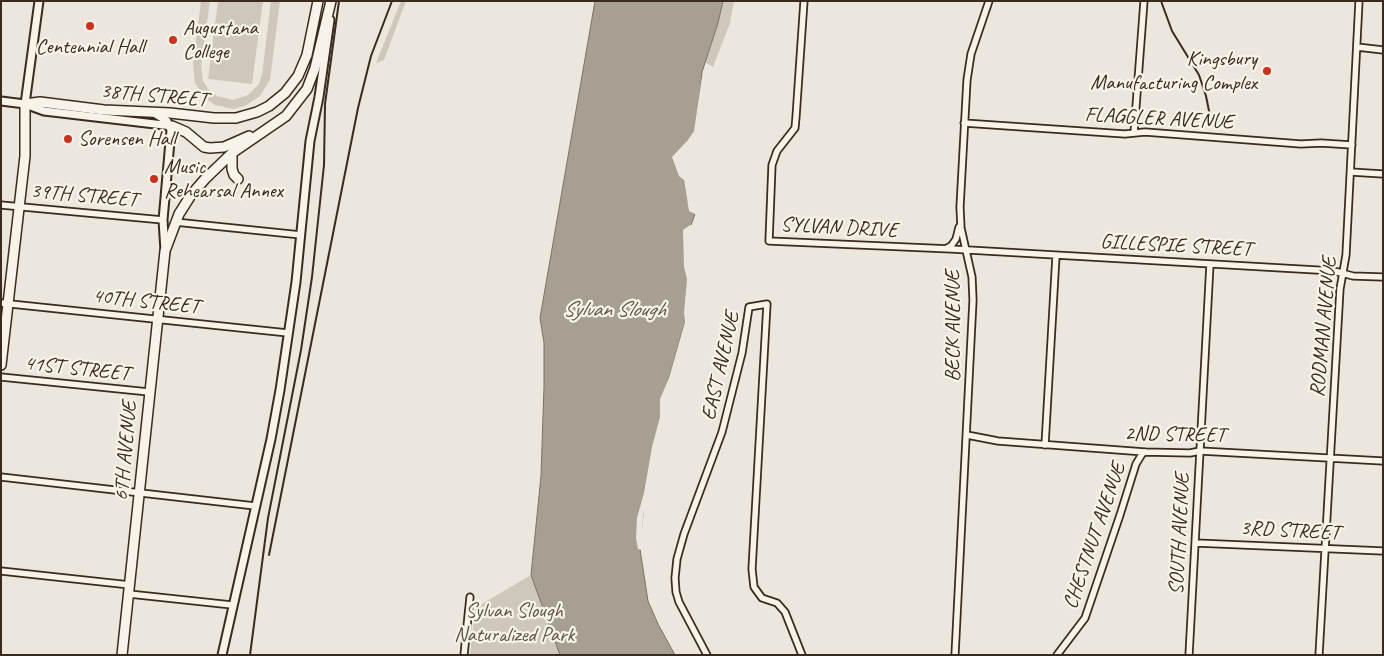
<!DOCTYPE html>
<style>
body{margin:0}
#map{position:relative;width:1384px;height:656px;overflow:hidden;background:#ece7dc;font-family:Caveat,sans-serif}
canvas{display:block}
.frame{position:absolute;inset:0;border:2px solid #3b2a1e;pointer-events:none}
</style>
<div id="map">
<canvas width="1384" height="656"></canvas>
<div class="frame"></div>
</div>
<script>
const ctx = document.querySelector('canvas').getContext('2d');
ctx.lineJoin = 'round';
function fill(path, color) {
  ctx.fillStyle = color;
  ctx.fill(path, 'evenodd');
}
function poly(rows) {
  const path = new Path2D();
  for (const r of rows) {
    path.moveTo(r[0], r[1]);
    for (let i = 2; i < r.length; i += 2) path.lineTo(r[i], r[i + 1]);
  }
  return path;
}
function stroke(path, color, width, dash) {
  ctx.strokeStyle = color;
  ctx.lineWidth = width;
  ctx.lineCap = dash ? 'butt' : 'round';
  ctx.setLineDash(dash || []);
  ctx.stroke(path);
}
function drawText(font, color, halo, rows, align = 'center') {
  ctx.font = font + ' Caveat,sans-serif';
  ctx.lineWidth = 4.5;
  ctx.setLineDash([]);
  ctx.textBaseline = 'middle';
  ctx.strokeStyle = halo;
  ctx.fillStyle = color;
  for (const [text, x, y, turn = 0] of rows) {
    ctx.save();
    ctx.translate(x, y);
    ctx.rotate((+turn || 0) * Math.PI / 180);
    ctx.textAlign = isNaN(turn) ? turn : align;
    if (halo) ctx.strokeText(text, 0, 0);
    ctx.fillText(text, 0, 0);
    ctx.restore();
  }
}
const green = poly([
 [201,1,210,1,201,66,203,81,209,90,217,96,233,100,248,95,259,84,262,74,271,1,280,1,270,80,260,96,245,106,233,109,215,105,205,98,195,83,193,64],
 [218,1,263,1,252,84,208,79],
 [401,1,406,1,384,60,376,63],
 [723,1,734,1,730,23,713,67,705,62,718,23],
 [531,575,560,655,470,655,475,608]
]);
const water = poly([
 [595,1,723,1,718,23,702,72,698,117,693,138,676,159,684,179,688,201,695,214,691,225,685,232,688,283,685,322,663,399,661,429,652,457,644,502,640,549,648,601,658,624,675,655,560,655,531,575,541,476,544,386,544,343,540,318,595,1]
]);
const pier = poly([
 [704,76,701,117,695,139,679,160,686,179,690,200,697,215,689,211,684,180,679,176,672,157,688,140,694,131,702,77],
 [690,225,694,225,687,233,691,283,687,322,673,380,666,400,664,429,655,457,643,516,642,550,638,549,636,538,637,518,644,493,652,447,660,417,660,399,669,378,685,322,684,313,687,279,684,267,683,230]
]);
const minor = poly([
 [804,1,796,117,795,128,777,151,772,165,769,241,951,249,1334,271,1353,276,1383,277],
 [1357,47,1383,50],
 [964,123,1125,134,1145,132,1301,144,1321,143,1352,145],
 [1134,133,1144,1],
 [1351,172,1383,174],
 [1,205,163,220],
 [175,222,301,235],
 [947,248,951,246,956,239,959,227],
 [1,303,288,333],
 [1,377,149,392],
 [967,435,998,441,1145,452,1190,453,1200,451,1383,461],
 [1045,445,1056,256],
 [1,477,255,506],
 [1196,543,1383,551],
 [1,571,130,585],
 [129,594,232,605],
 [464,655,470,597],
 [707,655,679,602,676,592,675,578,677,559,684,534,722,432,742,353,749,307,767,304,752,569,754,587,762,598,777,603,785,612,802,655],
 [955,655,973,300,972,277,961,228,960,207,967,80,971,54,989,1],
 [1057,655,1085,618,1120,515,1136,464,1142,454,1145,452],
 [1189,655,1210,264],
 [1319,655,1340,289,1346,255,1359,1]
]);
const tertiary = poly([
 [1,101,25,104,44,111,172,126],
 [25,104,39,1],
 [154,113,167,121,171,130,163,220,165,251],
 [222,655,271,439,280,390,296,282,310,141,319,97,330,20]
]);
const primary = poly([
 [172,126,186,132,204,147,210,148,224,147,249,136],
 [232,153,232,169,234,175,238,179],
 [1,365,25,156,25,104,40,102,104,110,170,113,214,118,236,118,257,112,269,106,285,93,298,76,307,55,318,1],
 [122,655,165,251,179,214,191,195,205,179,232,153,286,116,307,89,315,68,331,1]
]);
const rail = poly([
 [1161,1,1172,31,1199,75,1206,96,1209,111],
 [269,555,358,108,371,56,392,1],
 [250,655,268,518,301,350,312,277,324,165,325,104,339,1]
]);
const markers = [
 [90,26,5,"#c8321e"],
 [173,40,5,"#c8321e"],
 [1267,71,5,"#c8321e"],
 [68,139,5,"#c8321e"],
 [154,179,5,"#c8321e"]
];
const poiNames = [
 ["Augustana",183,28],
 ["College",183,52],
 ["Centennial Hall",90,47,"center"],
 ["Kingsbury",1257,59,"right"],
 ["Manufacturing Complex",1257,83,"right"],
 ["Sorensen Hall",78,139],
 ["Music",164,167],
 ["Rehearsal Annex",164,191]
];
const streetNames = [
 ["38TH STREET",154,96,5],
 ["FLAGGLER AVENUE",1159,119,3],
 ["39TH STREET",84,196,5],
 ["SYLVAN DRIVE",839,228,3],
 ["GILLESPIE STREET",1176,246,3],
 ["40TH STREET",146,302,6],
 ["BECK AVENUE",953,326,-90],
 ["RODMAN AVENUE",1324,327,-85],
 ["EAST AVENUE",721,366,-77],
 ["41ST STREET",77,369,6],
 ["2ND STREET",1175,435,1],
 ["6TH AVENUE",126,451,-85],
 ["3RD STREET",1290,531,3],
 ["SOUTH AVENUE",1180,534,-87],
 ["CHESTNUT AVENUE",1095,536,-71]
];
const parkNames = [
 ["Sylvan Slough",514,611],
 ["Naturalized Park",514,635]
];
const waterNames = [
 ["Sylvan Slough",614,310]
];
fill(green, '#cec8bc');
fill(water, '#a89f93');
stroke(water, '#7c7064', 1);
fill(pier, '#ece7dc');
stroke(minor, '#3b2a1e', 9);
stroke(tertiary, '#3b2a1e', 11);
stroke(primary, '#3b2a1e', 12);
stroke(minor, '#f7f3e8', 5.5);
stroke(tertiary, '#f7f3e8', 7);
stroke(primary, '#f7f3e8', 9);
stroke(rail, '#3b2a1e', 2);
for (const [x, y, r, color] of markers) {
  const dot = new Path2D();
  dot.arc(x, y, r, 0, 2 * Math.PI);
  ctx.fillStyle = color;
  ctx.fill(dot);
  stroke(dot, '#f7f3e8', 2);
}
drawText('21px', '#3b2a1e', '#f7f3e8', poiNames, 'left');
drawText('21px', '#3b2a1e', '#f7f3e8', streetNames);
drawText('21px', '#605246', '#f7f3e8', parkNames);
drawText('italic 22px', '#615347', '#f7f3e8', waterNames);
</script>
